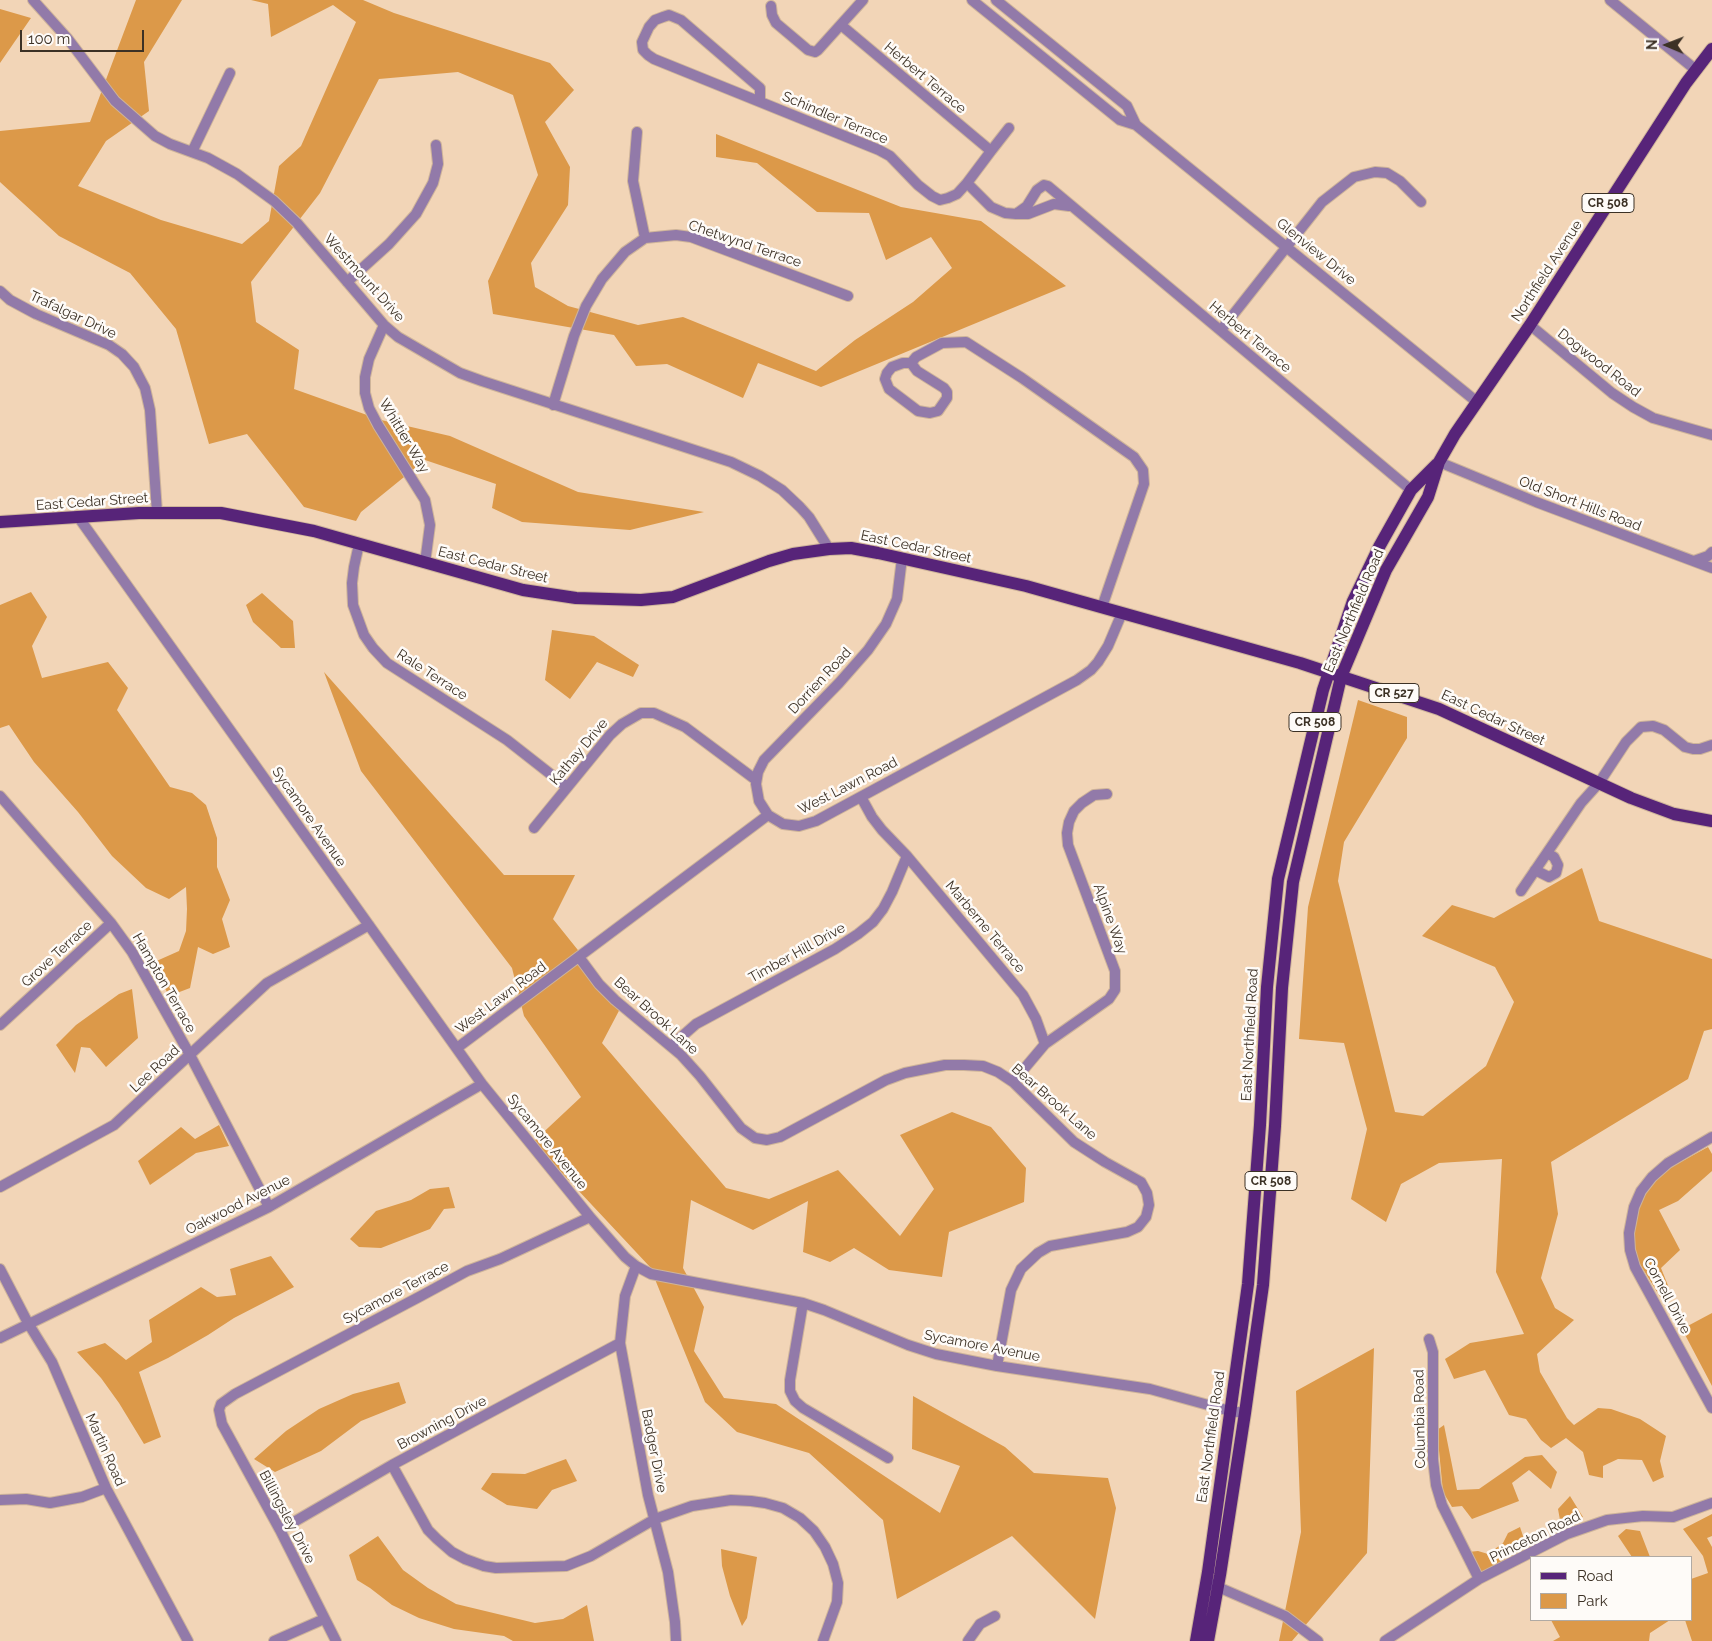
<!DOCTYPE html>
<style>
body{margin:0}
#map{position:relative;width:1712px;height:1641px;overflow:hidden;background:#f2d5b7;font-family:Raleway,sans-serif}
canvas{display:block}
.legend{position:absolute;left:1530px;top:1556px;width:162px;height:65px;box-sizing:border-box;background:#fefbf8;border:1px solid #b0aaa4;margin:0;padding:6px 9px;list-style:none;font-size:15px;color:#3c3125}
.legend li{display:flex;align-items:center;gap:10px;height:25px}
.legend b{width:25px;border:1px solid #b0aaa4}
.north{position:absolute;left:1642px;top:20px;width:50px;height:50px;-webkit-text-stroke:4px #fefbf8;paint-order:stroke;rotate:271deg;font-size:14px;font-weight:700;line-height:20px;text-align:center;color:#3c3125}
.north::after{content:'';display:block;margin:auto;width:18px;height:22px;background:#3c3125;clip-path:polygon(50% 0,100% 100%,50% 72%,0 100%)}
.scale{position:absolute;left:20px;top:30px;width:124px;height:22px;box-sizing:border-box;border:2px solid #3c3125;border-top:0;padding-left:6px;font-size:15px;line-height:18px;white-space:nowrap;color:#3c3125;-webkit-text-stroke:4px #fefbf8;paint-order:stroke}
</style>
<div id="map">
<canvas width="1712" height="1641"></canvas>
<ul class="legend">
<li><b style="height:6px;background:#572479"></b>Road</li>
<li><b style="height:14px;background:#dc9949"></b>Park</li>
</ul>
<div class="north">N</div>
<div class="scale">100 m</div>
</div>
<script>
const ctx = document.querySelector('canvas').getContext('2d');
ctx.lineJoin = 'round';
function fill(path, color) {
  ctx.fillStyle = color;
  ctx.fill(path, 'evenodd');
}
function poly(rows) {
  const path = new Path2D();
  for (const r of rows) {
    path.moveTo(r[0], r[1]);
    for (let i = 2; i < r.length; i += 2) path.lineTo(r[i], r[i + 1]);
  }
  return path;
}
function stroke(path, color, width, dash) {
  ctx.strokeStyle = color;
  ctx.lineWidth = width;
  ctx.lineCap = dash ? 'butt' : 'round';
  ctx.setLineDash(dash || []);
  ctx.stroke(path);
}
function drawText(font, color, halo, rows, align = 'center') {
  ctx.font = font + ' Raleway,sans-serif';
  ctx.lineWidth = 5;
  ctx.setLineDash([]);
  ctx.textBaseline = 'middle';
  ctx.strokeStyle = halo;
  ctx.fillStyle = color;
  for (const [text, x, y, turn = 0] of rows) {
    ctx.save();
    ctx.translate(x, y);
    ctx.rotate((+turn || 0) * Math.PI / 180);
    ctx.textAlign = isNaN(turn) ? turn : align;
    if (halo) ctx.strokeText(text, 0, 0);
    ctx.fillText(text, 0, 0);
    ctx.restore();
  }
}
const green = poly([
 [136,0,182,0,144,62,149,111,106,141,78,186,161,220,242,244,269,221,279,166,301,146,356,22,333,5,271,37,268,4,251,0,363,0,394,13,550,63,574,90,545,122,570,167,568,205,531,263,535,287,568,306,638,325,683,317,816,371,855,340,913,302,952,268,931,237,886,260,869,213,817,212,757,163,716,157,716,134,901,207,981,221,1066,286,821,387,758,363,743,398,667,364,636,366,614,335,493,314,488,281,538,175,513,95,458,72,379,79,320,193,251,282,256,322,299,350,294,389,381,420,450,436,578,492,704,512,630,530,522,522,492,508,496,484,425,460,361,512,356,521,304,507,247,434,209,444,176,329,130,273,59,236,0,182,0,131,90,122],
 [0,9,31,18,0,63],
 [31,592,47,617,32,646,42,678,108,662,128,688,117,710,170,787,192,793,206,805,217,838,217,867,230,900,222,919,230,947,213,954,198,947,190,988,169,996,152,963,179,951,186,931,187,909,186,887,169,899,146,888,112,856,78,812,34,762,9,725,0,728,0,605],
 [262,593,293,621,295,648,281,648,253,622,246,605],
 [552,630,594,636,639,665,633,677,597,662,570,699,545,680],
 [324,672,504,875,575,875,553,919,622,1005,602,1043,726,1188,769,1199,838,1170,900,1236,934,1189,900,1135,952,1112,991,1127,1026,1168,1024,1202,949,1232,942,1277,889,1270,854,1248,830,1262,803,1252,808,1201,753,1230,691,1200,683,1268,704,1307,694,1351,724,1398,776,1404,940,1513,960,1466,912,1449,913,1396,1005,1447,1034,1473,1108,1478,1116,1508,1095,1619,1012,1536,897,1599,883,1520,809,1453,737,1432,705,1402,650,1267,533,1142,581,1097,524,1016,512,968,361,771],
 [1358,700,1407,717,1407,738,1344,842,1338,881,1395,1112,1423,1116,1486,1066,1514,1002,1495,967,1422,936,1452,905,1494,918,1582,868,1599,921,1712,959,1712,1029,1704,1031,1688,1079,1551,1162,1558,1214,1541,1278,1555,1308,1574,1320,1537,1354,1540,1372,1567,1418,1574,1425,1598,1408,1611,1409,1640,1419,1666,1436,1660,1461,1664,1477,1653,1482,1642,1460,1618,1459,1603,1466,1603,1478,1589,1475,1583,1452,1566,1438,1551,1448,1541,1440,1526,1419,1509,1415,1485,1370,1454,1379,1445,1359,1470,1343,1524,1334,1496,1272,1502,1159,1439,1163,1401,1184,1386,1222,1351,1199,1367,1129,1344,1043,1299,1039,1308,907],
 [132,989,138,1038,106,1067,90,1048,81,1047,75,1073,56,1045,76,1025,119,994],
 [219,1125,229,1146,196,1153,150,1185,138,1161,181,1127,195,1139],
 [1708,1147,1712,1154,1712,1171,1678,1201,1659,1210,1680,1250,1661,1268,1671,1293,1662,1300,1638,1261,1633,1240,1636,1210,1648,1188,1664,1171],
 [449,1187,455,1208,444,1209,430,1229,381,1248,359,1247,350,1239,376,1211,411,1200,430,1189],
 [271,1256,294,1287,234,1318,208,1335,168,1358,139,1372,161,1437,144,1444,119,1403,101,1378,77,1352,105,1343,126,1360,152,1342,149,1320,201,1287,217,1297,236,1295,230,1269],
 [1712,1313,1712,1386,1682,1329],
 [1374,1348,1367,1553,1292,1641,1279,1641,1301,1532,1296,1391],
 [399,1382,406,1403,361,1421,321,1451,275,1472,254,1459,286,1431,319,1409,353,1394],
 [1444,1425,1457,1490,1479,1489,1525,1457,1542,1455,1557,1472,1551,1489,1529,1470,1512,1483,1519,1501,1472,1519,1462,1506,1452,1507,1443,1492,1437,1430],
 [566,1459,577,1481,552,1490,537,1509,507,1505,481,1489,492,1473,525,1474],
 [1570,1496,1583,1517,1562,1531,1558,1509],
 [1712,1514,1712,1536,1707,1538,1712,1547,1712,1641,1692,1641,1685,1620,1691,1620,1691,1579,1708,1573,1703,1556,1683,1529],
 [1520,1527,1525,1542,1519,1552,1481,1573,1468,1552,1478,1551,1488,1554,1503,1543,1508,1533],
 [1626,1529,1640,1531,1650,1557,1632,1557,1618,1536],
 [378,1536,403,1570,428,1588,456,1604,535,1623,563,1619,587,1605,594,1641,513,1641,504,1636,454,1629,419,1618,392,1605,370,1588,357,1580,349,1555],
 [721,1549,757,1557,747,1618,742,1626,730,1596,722,1566],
 [1551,1620,1670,1620,1650,1633,1649,1641,1553,1641,1560,1637]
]);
const minor = poly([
 [33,0,68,39,115,101,155,136,170,144,208,158,237,174,274,201,297,223,384,325,398,337,460,373,482,381,731,462,760,476,782,490,800,507,809,517,829,549],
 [972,0,1120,120,1136,125,1477,402],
 [996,0,1127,106,1136,125],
 [1610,0,1696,70],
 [771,6,772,15,776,23,808,50,815,52,818,50,863,0],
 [841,25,991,151,967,183,991,207,1005,213,1016,214,1028,214,1054,204,1069,206],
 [760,101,760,88,681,20,669,15,663,17,655,20,649,27,642,42,643,50,648,55,654,59,879,150,890,156,918,185,932,196,940,200,948,198,957,194,967,183],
 [637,132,633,181,645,238],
 [991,151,1009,128],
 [192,152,230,73],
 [1016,214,1027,206,1037,190,1044,185,1048,186,1411,490],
 [347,282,389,244,416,214,433,183,438,164,436,145],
 [0,291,10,300,36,314,109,345,122,354,134,367,145,388,150,410,157,512],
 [384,325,369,359,365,377,365,393,369,408,378,425,425,500,430,525,425,563],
 [1530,325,1612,393,1633,407,1653,418,1712,435],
 [1221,330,1322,202,1354,177,1375,172,1387,173,1400,181,1421,202],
 [911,363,917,371,944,388,947,392,947,398,938,411,930,413,918,411,889,389,885,379,887,373,892,367,903,363,911,363,916,357,942,343,966,342,1022,378,1134,457,1143,470,1144,484,1102,607],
 [553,405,574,336,586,306,602,279,625,252,645,238,676,235,691,237,848,296],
 [1439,462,1536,502,1712,568],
 [79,518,482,1084,590,1217,625,1257,636,1266,651,1274,803,1303,824,1310,908,1345,936,1354,997,1366,1150,1389,1230,1411,1245,1413],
 [359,544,354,567,352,583,353,605,364,635,373,648,387,663,507,740,567,787],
 [902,558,897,599,886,624,868,650,839,683,764,760,758,772,756,784,759,801,768,815,783,824,799,826,816,821,1077,680,1091,670,1098,662,1108,646,1122,613],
 [1694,561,1708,556,1712,552],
 [0,796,111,923,132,952,190,1055,269,1207],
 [861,797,872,817,882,830,907,856,1023,995,1036,1019,1045,1044],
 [534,828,610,735,622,724,641,713,654,713,685,727,756,780],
 [1535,870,1549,877,1556,873,1558,865,1554,857,1547,853],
 [1521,891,1581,803,1599,783,1626,742,1641,727,1653,726,1664,730,1685,747,1693,749,1700,749,1712,745],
 [579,957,599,984,615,1000,681,1055,700,1076,741,1128,755,1138,767,1140,780,1137,886,1080,905,1073,945,1065,964,1065,983,1066,998,1072,1013,1082,1074,1142,1105,1162,1141,1182,1147,1193,1149,1205,1146,1217,1138,1227,1127,1232,1050,1246,1038,1253,1021,1269,1011,1290,997,1366],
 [0,1025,111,923],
 [671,1046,696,1024,835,949,858,934,873,922,883,909,892,892,907,856],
 [457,1048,768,815],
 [1013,1082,1045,1044,1109,999,1115,990,1115,971,1068,845,1067,833,1069,822,1074,811,1082,803,1094,795,1107,794],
 [1712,1137,1668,1163,1652,1177,1641,1191,1634,1207,1629,1233,1630,1250,1635,1267,1712,1408],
 [0,1187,114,1125,267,983,369,925],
 [636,1266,625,1296,620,1343,648,1495,668,1572,675,1622,676,1641],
 [0,1269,28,1323,52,1362,106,1488,188,1641],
 [803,1303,790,1380,790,1391,795,1401,803,1408,888,1458],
 [0,1338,269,1207,482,1084],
 [1429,1339,1433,1352,1433,1459,1436,1485,1442,1505,1479,1579],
 [392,1465,428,1530,437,1539,452,1552,465,1559,484,1566,496,1568,566,1566,591,1556,655,1519,692,1506,731,1500,751,1501,765,1503,783,1508,800,1518,814,1531,825,1547,833,1564,838,1583,837,1602,823,1641],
 [0,1500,26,1499,50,1503,82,1497,106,1488],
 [280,1530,392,1465,620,1343],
 [1211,1584,1285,1616,1318,1641],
 [274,1641,324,1619],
 [336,1641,280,1530,222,1424,219,1410,221,1404,235,1394,419,1297,467,1271,500,1259,590,1217],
 [968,1641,980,1624,995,1616],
 [1385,1641,1479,1579,1567,1534,1607,1520,1643,1516,1673,1517,1712,1503]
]);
const major = poly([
 [0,522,139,513,221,513,314,531,523,590,576,598,641,600,673,597,769,561,793,554,829,549,851,548,878,553,1026,586,1300,663,1439,709,1631,798,1674,814,1712,821],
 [1196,1641,1208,1572,1248,1284,1260,1125,1267,987,1278,879,1323,690,1353,601,1379,547,1411,490,1437,464],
 [1208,1641,1220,1575,1245,1413,1263,1285,1275,1126,1282,988,1293,882,1341,677,1386,570,1428,497,1439,462,1455,434,1530,325,1686,83,1712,49]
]);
const shields = [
 [1608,203,52],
 [1394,693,50],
 [1315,722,52],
 [1271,1181,52]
];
const shieldNames = [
 ["CR 508",1608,203],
 ["CR 527",1394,693],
 ["CR 508",1315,722],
 ["CR 508",1271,1181]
];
const streetNames = [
 ["Herbert Terrace",925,78,40],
 ["Schindler Terrace",835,118,23],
 ["Chetwynd Terrace",745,244,19],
 ["Glenview Drive",1316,252,39],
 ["Northfield Avenue",1547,271,-57],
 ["Westmount Drive",364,278,48],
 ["Trafalgar Drive",73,315,25],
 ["Herbert Terrace",1250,337,40],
 ["Dogwood Road",1599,363,38],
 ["Whittier Way",404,436,59],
 ["East Cedar Street",92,502,-4],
 ["Old Short Hills Road",1580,504,21],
 ["East Cedar Street",916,547,12],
 ["East Cedar Street",493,565,14],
 ["East Northfield Road",1354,611,-67],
 ["Rale Terrace",432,675,33],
 ["Dorrien Road",820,681,-47],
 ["East Cedar Street",1493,718,25],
 ["Kathay Drive",579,752,-50],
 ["West Lawn Road",848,786,-27],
 ["Sycamore Avenue",309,817,55],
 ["Alpine Way",1110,919,70],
 ["Marberne Terrace",985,927,50],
 ["Timber Hill Drive",797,953,-29],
 ["Grove Terrace",57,954,-43],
 ["Hampton Terrace",164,983,60],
 ["West Lawn Road",501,998,-37],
 ["Bear Brook Lane",656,1016,42],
 ["East Northfield Road",1250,1035,-87],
 ["Lee Road",155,1069,-43],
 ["Bear Brook Lane",1054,1102,41],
 ["Sycamore Avenue",547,1142,51],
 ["Oakwood Avenue",238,1205,-27],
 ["Sycamore Terrace",396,1293,-28],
 ["Cornell Drive",1667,1296,62],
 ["Sycamore Avenue",982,1346,11],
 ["Columbia Road",1420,1419,-91],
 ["Browning Drive",442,1423,-28],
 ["East Northfield Road",1211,1437,-82],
 ["Martin Road",105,1450,66],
 ["Badger Drive",654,1451,79],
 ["Billingsley Drive",287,1517,62],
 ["Princeton Road",1535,1537,-26]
];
fill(green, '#dc9949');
stroke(minor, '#ceb49a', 12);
stroke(major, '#ceb49a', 14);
stroke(minor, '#927aa9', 10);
stroke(major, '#572479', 12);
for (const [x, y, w] of shields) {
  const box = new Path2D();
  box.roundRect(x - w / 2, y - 9.5, w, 19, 4);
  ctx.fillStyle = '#fefbf8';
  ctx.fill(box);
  stroke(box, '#3c3125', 1);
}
drawText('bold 12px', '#3c3125', null, shieldNames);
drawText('14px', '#3c3125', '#fefbf8', streetNames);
</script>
